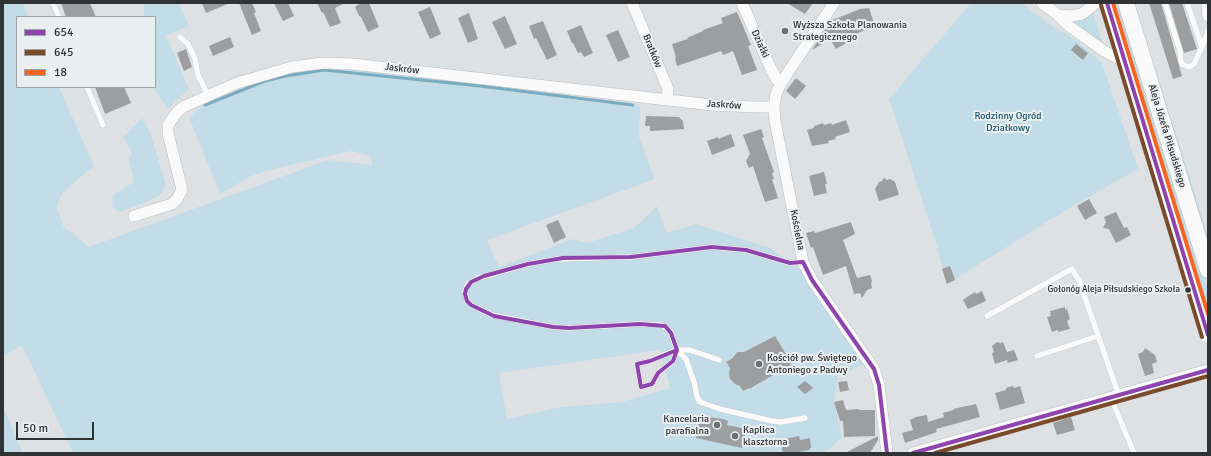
<!DOCTYPE html>
<meta charset="utf-8">
<style>
body{margin:0}
#map{position:relative;width:1211px;height:456px;overflow:hidden;background:#dee1e3;font-family:Signika,sans-serif}
canvas{display:block}
.frame{position:absolute;inset:0;border:4px solid #303233;pointer-events:none}
.legend{position:absolute;left:16px;top:16px;width:140px;height:72px;box-sizing:border-box;background:#eaeff2;border:1px solid #a0a3a6;margin:0;padding:5px 7px;list-style:none;font-size:12px;color:#303233}
.legend li{display:flex;align-items:center;gap:8px;height:20px}
.legend b{width:20px;border:1px solid #a0a3a6}
.scale{position:absolute;left:16px;top:422px;width:78px;height:18px;box-sizing:border-box;border:2px solid #303233;border-top:0;padding-left:5px;font-size:12px;line-height:14px;white-space:nowrap;color:#303233;-webkit-text-stroke:3px #eaeff2;paint-order:stroke}
</style>
<div id="map">
<canvas width="1211" height="456"></canvas>
<div class="frame"></div>
<ul class="legend">
<li><b style="height:5px;background:#8e44ad"></b>654</li>
<li><b style="height:5px;background:#7a4b2a"></b>645</li>
<li><b style="height:5px;background:#f26522"></b>18</li>
</ul>
<div class="scale">50 m</div>
</div>
<script>
const ctx = document.querySelector('canvas').getContext('2d');
ctx.lineJoin = 'round';
function fill(path, color) {
  ctx.fillStyle = color;
  ctx.fill(path, 'evenodd');
}
function poly(rows) {
  const path = new Path2D();
  for (const r of rows) {
    path.moveTo(r[0], r[1]);
    for (let i = 2; i < r.length; i += 2) path.lineTo(r[i], r[i + 1]);
  }
  return path;
}
function stroke(path, color, width, dash) {
  ctx.strokeStyle = color;
  ctx.lineWidth = width;
  ctx.lineCap = dash ? 'butt' : 'round';
  ctx.setLineDash(dash || []);
  ctx.stroke(path);
}
function drawText(font, color, halo, rows, align = 'center') {
  ctx.font = font + ' Signika,sans-serif';
  ctx.lineWidth = 4;
  ctx.setLineDash([]);
  ctx.textBaseline = 'middle';
  ctx.strokeStyle = halo;
  ctx.fillStyle = color;
  for (const [text, x, y, turn = 0] of rows) {
    ctx.save();
    ctx.translate(x, y);
    ctx.rotate((+turn || 0) * Math.PI / 180);
    ctx.textAlign = isNaN(turn) ? turn : align;
    if (halo) ctx.strokeText(text, 0, 0);
    ctx.fillText(text, 0, 0);
    ctx.restore();
  }
}
const green = poly([
 [3,3,23,3,28,17,17,17,17,87,59,87,94,166,89,170,62,193,57,206,63,226,89,247,328,160,372,165,371,156,351,151,265,171,249,177,220,194,189,117,201,107,271,78,297,72,365,69,633,105,640,107,639,137,655,179,487,240,499,267,573,239,587,243,634,228,657,206,666,233,696,224,770,248,801,270,869,362,838,376,834,402,842,437,825,453,73,453,22,345,3,356],
 [775,336,785,352,791,365,750,389,749,388,743,391,740,385,732,382,729,374,730,369,726,362,733,358,735,353,739,351,743,352],
 [660,350,670,388,622,402,561,407,507,419,499,373],
 [144,3,179,3,189,26,166,36,189,89,168,109,153,87,155,87,155,17,144,17],
 [971,3,1021,3,1052,26,1073,38,1102,63,1138,169,1076,204,947,284,937,246,889,99],
 [1113,3,1120,3,1143,76,1136,79],
 [1093,12,1103,45,1071,23,1072,20],
 [1156,78,1158,78,1195,193,1208,236,1208,249],
 [1144,82,1208,290,1208,315,1137,85],
 [142,118,150,132,166,185,161,194,149,201,119,212,112,206,113,195,134,182,129,160,132,153,123,137],
 [3,407,23,453,3,453]
]);
const stream = poly([
 [205,105,265,81,286,76,324,70,480,86,633,105]
]);
const building = poly([
 [61,3,90,3,96,17,66,17],
 [202,3,230,3,206,13],
 [239,3,252,3,256,12,254,13,261,31,252,35],
 [274,3,288,3,294,16,283,21],
 [317,3,345,3,335,8,341,23,330,27,323,12,322,13],
 [361,3,369,3,379,27,368,32,361,17,359,16,355,7],
 [787,3,813,3,805,14],
 [1149,3,1161,3,1182,76,1173,79],
 [1169,3,1182,3,1197,49,1184,53],
 [430,7,441,34,430,39,418,12],
 [869,8,875,26,853,35,855,38,836,49,830,39,812,50,830,21,860,9],
 [737,12,751,45,748,46,757,70,742,75,733,51,723,55,721,51,677,66,675,59,676,58,672,44,688,39,687,38,703,31,703,30,723,23,721,18],
 [469,13,478,39,468,43,458,18],
 [505,16,517,44,505,49,492,22],
 [543,21,557,55,547,60,536,38,534,39,529,26],
 [581,25,593,53,584,57,581,52,578,53,573,43,572,43,567,31],
 [618,30,630,57,618,62,606,35],
 [230,37,234,47,213,56,209,46],
 [1076,44,1088,53,1083,60,1071,50],
 [186,49,192,67,184,71,177,53],
 [796,78,806,86,795,99,786,91],
 [95,87,124,87,131,103,105,114],
 [646,116,679,117,683,121,684,129,650,131,650,126,645,126],
 [846,120,850,132,835,137,836,139,828,141,829,143,812,146,807,130,814,128,814,126,823,123,824,125,831,123,832,125],
 [761,129,764,137,762,138,774,172,772,173,774,179,772,179,778,198,765,202,753,166,749,168,746,161,750,154,743,135],
 [731,134,735,146,712,155,707,141,718,137,718,139],
 [824,172,827,184,825,184,827,193,814,196,809,176],
 [884,178,887,180,890,179,895,182,899,195,879,201,875,189,879,182,882,181],
 [1089,199,1097,213,1085,220,1077,206],
 [1116,212,1124,228,1127,227,1131,235,1116,243,1109,229,1103,228,1106,222,1104,217],
 [558,220,566,237,554,243,546,225],
 [851,222,855,234,843,240,857,278,870,275,872,281,871,283,872,288,867,290,862,298,860,293,854,294,846,266,823,275,813,247,811,248,806,233,814,231,815,233],
 [950,266,955,280,947,284,942,269],
 [982,291,986,301,968,309,963,300,975,292,976,294],
 [1065,307,1065,310,1067,309,1070,319,1067,321,1070,329,1058,332,1058,330,1052,332,1047,317,1051,316,1050,311],
 [775,336,786,354,791,365,749,389,749,388,743,391,740,386,735,384,730,379,729,374,730,368,726,362,733,358,737,352,744,352],
 [997,342,1000,343,1003,342,1007,352,1014,350,1018,360,1008,363,1007,360,995,364,992,353,994,352,992,346],
 [1145,348,1155,355,1157,362,1152,364,1154,373,1145,376,1138,354,1143,352],
 [805,381,813,388,805,394,797,387],
 [847,381,849,390,840,392,838,382],
 [1013,386,1014,388,1020,386,1025,403,1000,410,995,393,1006,390,1006,388],
 [843,400,846,410,858,409,860,410,875,410,875,436,844,437,843,421,840,421,834,402],
 [976,404,980,417,936,429,937,432,905,443,902,433,913,430,910,420,916,417,927,415,928,422,944,417,943,413,954,410,953,409],
 [700,416,723,419,728,421,727,425,746,429,742,448,696,438],
 [1071,417,1075,430,1057,435,1053,423],
 [799,436,800,440,810,438,811,447,809,450,794,453,783,453,780,440],
 [878,436,878,440,870,453,845,453]
]);
const lane = poly([
 [53,3,59,17],
 [1165,3,1180,51,1181,61,1183,65,1189,67,1194,64,1202,47,1208,31],
 [1187,3,1202,47],
 [180,37,188,44,195,59,198,75,208,95],
 [87,87,103,125],
 [803,262,790,263,746,250,712,247,631,257,557,259,528,264,478,278,468,284,465,291,467,301,471,305,492,315,553,327,569,328,640,324,662,325,670,331,677,350,686,359,694,382,697,397,700,402,720,409,772,421,781,422,805,418],
 [987,316,1072,269,1079,280,1119,396],
 [677,350,673,361,658,373,652,384,641,387,637,364,650,361,660,356,677,350,690,350,719,360],
 [1037,356,1098,336],
 [1111,398,1134,453]
]);
const street = poly([
 [632,3,668,89,667,100],
 [742,3,771,69,777,80,781,83],
 [834,3,781,83,776,94,774,107,775,121,803,262,812,280,874,369,879,385,887,453],
 [1042,3,1058,15,1069,26,1104,51,1125,62],
 [1207,3,1208,16],
 [1058,15,1072,16,1082,14,1096,3],
 [134,216,172,204,177,199,182,190,168,133,168,125,177,112,183,107,237,83,292,67,323,63,353,64,712,105,756,107,774,107],
 [913,453,1208,370]
]);
const secondary = poly([
 [1107,3,1208,335],
 [1126,3,1208,270]
]);
const bus1 = poly([
 [1107,3,1208,335],
 [677,350,673,361,658,373,652,384,641,387,637,364,650,361,677,350],
 [677,350,671,333,665,326,640,324,569,328,553,327,494,316,471,305,467,301,465,294,466,289,471,282,484,276,528,264,563,258,631,257,712,247,746,250,790,263,803,262,812,280,874,369,879,385,887,453],
 [913,453,1208,370]
]);
const bus2 = poly([
 [1101,5,1202,337],
 [935,453,1208,376]
]);
const bus3 = poly([
 [1113,3,1208,314]
]);
const markers = [
 [785,31,4,"#6d6f71"],
 [1188,290,3.5,"#303233"],
 [759,364,4,"#6d6f71"],
 [717,425,4,"#6d6f71"],
 [735,436,4,"#6d6f71"]
];
const busNames = [
 ["Gołonóg Aleja Piłsudskiego Szkoła",1180,290]
];
const poiNames = [
 ["Wyższa Szkoła Planowania",793,25],
 ["Strategicznego",793,37],
 ["Kościół pw. Świętego",767,358],
 ["Antoniego z Padwy",767,370],
 ["Kancelaria",709,419,"right"],
 ["parafialna",709,431,"right"],
 ["Kaplica",743,430],
 ["klasztorna",743,442]
];
const streetNames = [
 ["Działki",760,44,66],
 ["Bratków",652,51,68],
 ["Jaskrów",402,69,7],
 ["Jaskrów",724,105,4],
 ["Aleja Józefa Piłsudskiego",1167,136,73],
 ["Kościelna",797,230,79]
];
const parkNames = [
 ["Rodzinny Ogród",1008,116],
 ["Działkowy",1008,128]
];
fill(green, '#c2dce8');
stroke(stream, '#79acc1', 3);
fill(building, '#9c9e9f');
stroke(lane, '#bbbdbf', 6);
stroke(street, '#bbbdbf', 12);
stroke(secondary, '#bbbdbf', 17);
stroke(lane, '#fafafb', 5.5);
stroke(street, '#fafafb', 11);
stroke(secondary, '#fafafb', 16);
stroke(bus1, '#8e44ad', 4);
stroke(bus2, '#7a4b2a', 4);
stroke(bus3, '#f26522', 4);
for (const [x, y, r, color] of markers) {
  const dot = new Path2D();
  dot.arc(x, y, r, 0, 2 * Math.PI);
  ctx.fillStyle = color;
  ctx.fill(dot);
  stroke(dot, '#eaeff2', 1.5);
}
drawText('9px', '#303233', '#eaeff2', busNames, 'right');
drawText('10px', '#303233', '#eaeff2', poiNames, 'left');
drawText('10px', '#303233', '#eaeff2', streetNames);
drawText('10px', '#1b546b', '#eaeff2', parkNames);
</script>
